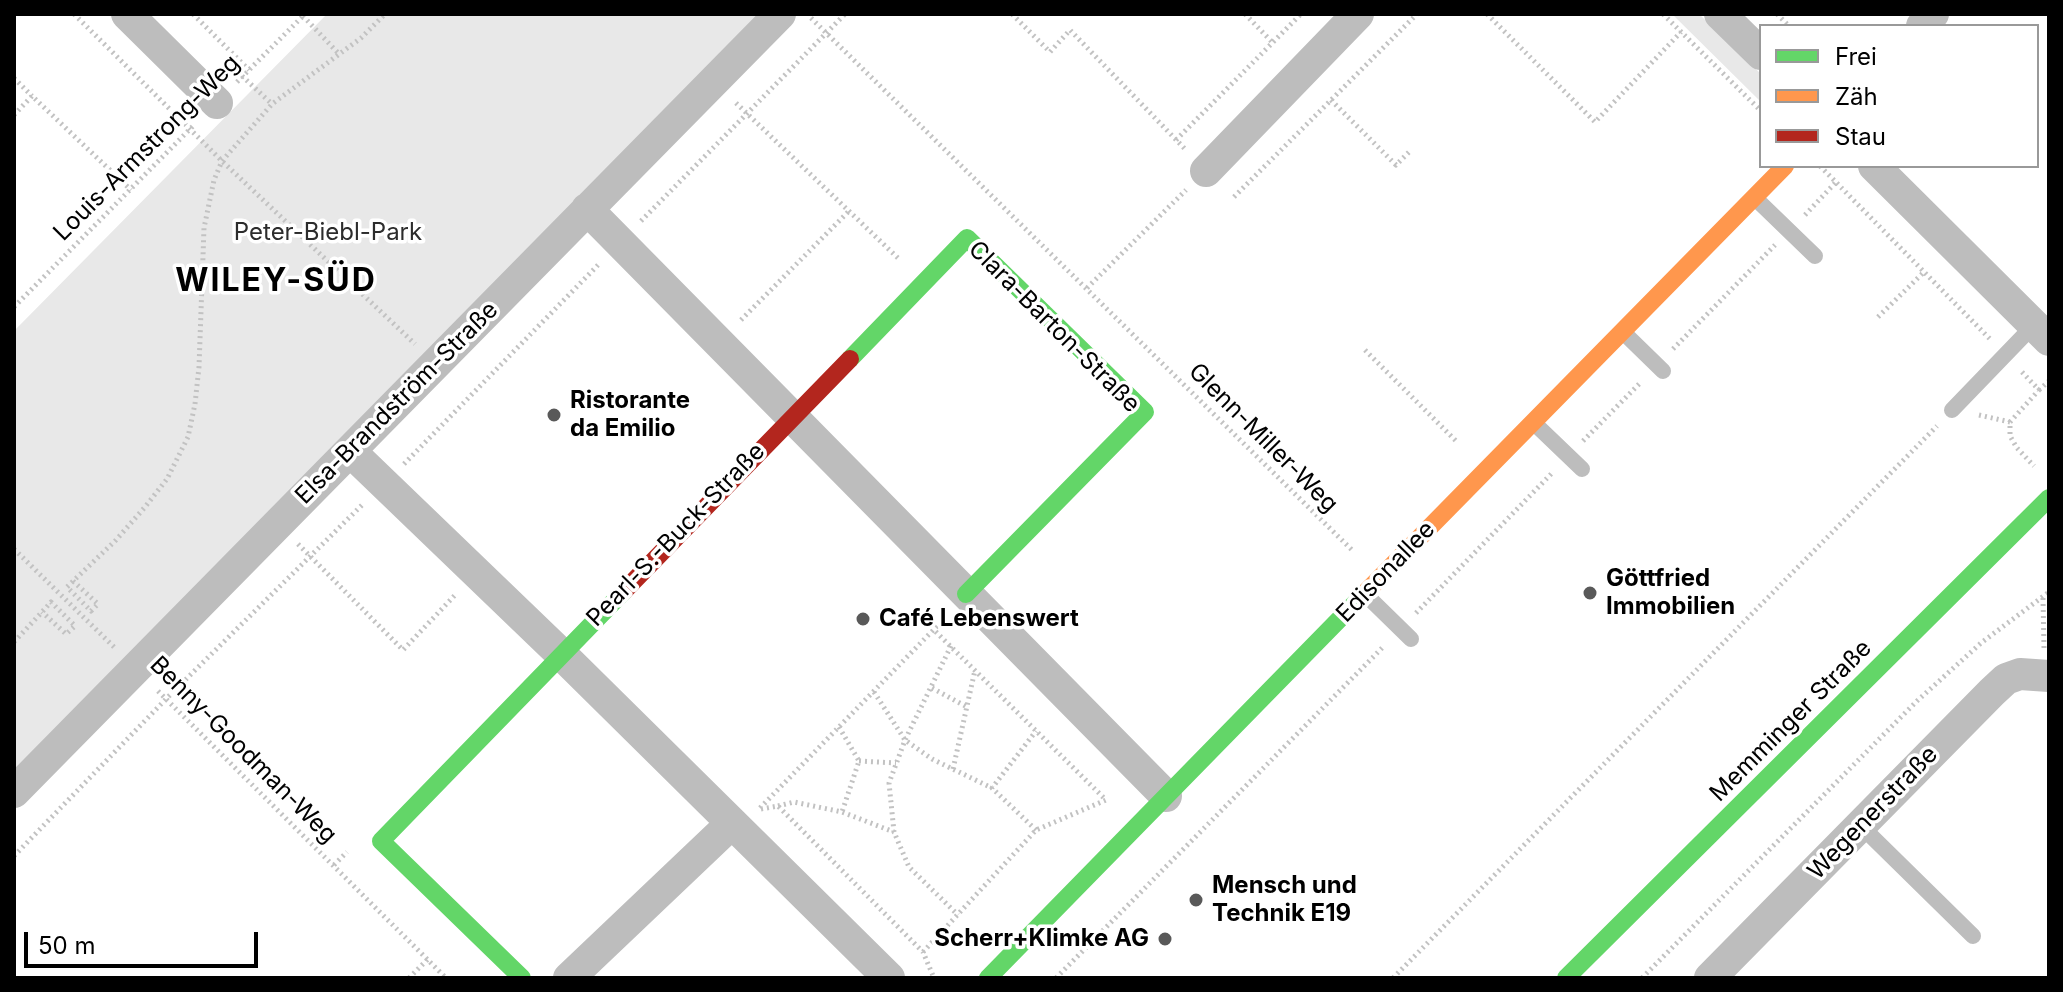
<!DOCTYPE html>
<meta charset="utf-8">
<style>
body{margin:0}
#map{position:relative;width:2063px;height:992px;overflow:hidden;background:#fff;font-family:Inter,sans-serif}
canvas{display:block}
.frame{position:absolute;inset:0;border:16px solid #000;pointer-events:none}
.legend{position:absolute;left:1759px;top:24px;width:280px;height:144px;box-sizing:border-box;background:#fff;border:2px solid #999;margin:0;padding:10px 14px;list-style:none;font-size:24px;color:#000}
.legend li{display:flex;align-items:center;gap:16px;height:40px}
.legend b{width:40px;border:2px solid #999}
.scale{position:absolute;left:24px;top:932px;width:234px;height:36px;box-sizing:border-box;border:4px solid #000;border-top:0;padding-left:10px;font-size:24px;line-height:28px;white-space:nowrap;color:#000;-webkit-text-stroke:6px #fff;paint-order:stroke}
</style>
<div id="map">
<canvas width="2063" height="992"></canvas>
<div class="frame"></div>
<ul class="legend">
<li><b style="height:10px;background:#63d668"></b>Frei</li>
<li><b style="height:10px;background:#ff974d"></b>Zäh</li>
<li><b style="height:10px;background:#b3261e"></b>Stau</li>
</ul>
<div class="scale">50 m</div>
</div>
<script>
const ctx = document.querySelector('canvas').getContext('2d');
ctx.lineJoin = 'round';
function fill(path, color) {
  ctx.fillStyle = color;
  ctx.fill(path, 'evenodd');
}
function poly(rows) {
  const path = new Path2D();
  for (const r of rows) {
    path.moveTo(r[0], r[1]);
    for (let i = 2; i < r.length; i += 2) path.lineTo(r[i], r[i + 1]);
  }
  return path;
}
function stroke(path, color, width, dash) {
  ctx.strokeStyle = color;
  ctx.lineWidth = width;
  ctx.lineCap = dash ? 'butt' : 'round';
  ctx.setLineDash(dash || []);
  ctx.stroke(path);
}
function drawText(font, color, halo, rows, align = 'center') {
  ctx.font = font + ' Inter,sans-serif';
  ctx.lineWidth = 7;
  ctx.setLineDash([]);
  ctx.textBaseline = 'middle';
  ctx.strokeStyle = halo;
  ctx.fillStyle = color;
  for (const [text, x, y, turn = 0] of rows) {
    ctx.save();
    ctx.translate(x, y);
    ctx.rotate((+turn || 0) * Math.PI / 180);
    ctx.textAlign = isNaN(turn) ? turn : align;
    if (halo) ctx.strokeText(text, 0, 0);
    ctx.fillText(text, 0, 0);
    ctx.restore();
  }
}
const green = poly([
 [327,14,759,14,14,773,14,331],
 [1672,14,1699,14,1761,74,1761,102]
]);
const path = poly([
 [74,14,222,161,415,344],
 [193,14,249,70],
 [1012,14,1050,52,1070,30,1185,149],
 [1245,14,1273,43],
 [1487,14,1595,122,1681,32],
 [1663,14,1761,111],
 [1777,14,1789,26],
 [303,16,340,55],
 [811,18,1354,552],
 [242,76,272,104],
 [14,78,32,96],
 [237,82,305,14],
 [1331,100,1396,165,1411,150],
 [736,103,899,259],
 [14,115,32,96,131,190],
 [1176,140,1301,14],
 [1820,166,1990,339],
 [1234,197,1417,14],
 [1805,215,1837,181],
 [641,221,845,14],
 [1087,288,1186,190],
 [14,307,193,126],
 [1878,317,1924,272],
 [741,320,850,210],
 [1673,349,1775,245],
 [1365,350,1456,441],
 [2022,372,2039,390,2010,422,2010,436,2017,448,2034,466],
 [2039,390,2049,381],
 [1979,415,2010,422],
 [1583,441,1641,382],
 [404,464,598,265],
 [298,544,403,650,456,594],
 [14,549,114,647],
 [73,581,98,604,91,611,67,587,116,540,145,507,167,479,188,437,195,404,199,367,204,228,214,180,222,161,272,104,361,38,385,14],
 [2043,598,2044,648],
 [1416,613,1554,471],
 [14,642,42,612,51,602,75,626,66,634,42,612],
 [951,646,905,740,889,783,894,832,909,867,958,915],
 [932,688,967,707],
 [158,691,446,978],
 [874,692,905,740,932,759,992,788],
 [839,727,859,761,842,812],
 [859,761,896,763],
 [953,769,975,670],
 [778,806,794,802,842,812,894,832],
 [760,808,943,620],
 [761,809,778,806,923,952,934,978],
 [1036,830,992,788,1036,731],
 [14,856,166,699,362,505],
 [334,865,347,852],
 [923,952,1036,830,1106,800,934,630],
 [409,978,428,959],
 [1056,978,1384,646],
 [1393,978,1937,426],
 [1642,978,1917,701,1981,643,2049,592]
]);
const lane = poly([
 [1755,198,1815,256],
 [1623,332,1663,371],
 [1952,410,2034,325],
 [1534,423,1582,469],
 [1366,595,1411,639],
 [1861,826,1973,936]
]);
const street = poly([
 [127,14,217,103],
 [1720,14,1761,54],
 [1922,26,1933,14],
 [1874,166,2049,340],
 [1206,171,1358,14],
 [587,209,1166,796],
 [351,452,561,654,889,978],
 [14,792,780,14],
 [569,978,731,824],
 [1710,978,1992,692,2006,679,2020,674,2049,676]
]);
const fast = poly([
 [850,359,967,238,1145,412,966,594],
 [522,978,381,841,624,591],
 [988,978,1366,592],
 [1566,978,2049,498]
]);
const slow = poly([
 [1366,592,1785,166]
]);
const jam = poly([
 [624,591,850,359]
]);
const markers = [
 [554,415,8,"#595959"],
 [1590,593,8,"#595959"],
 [863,619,8,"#595959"],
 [1196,900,8,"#595959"],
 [1165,939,8,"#595959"]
];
const streetNames = [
 ["Louis-Armstrong-Weg",147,148,-45],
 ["Clara-Barton-Straße",1054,327,45],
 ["Elsa-Brandström-Straße",397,403,-45],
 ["Glenn-Miller-Weg",1263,438,45],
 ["Pearl-S.-Buck-Straße",676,535,-46],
 ["Edisonallee",1386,572,-46],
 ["Memminger Straße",1791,721,-45],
 ["Benny-Goodman-Weg",243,750,45],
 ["Wegenerstraße",1873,813,-46]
];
const parkNames = [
 ["Peter-Biebl-Park",328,233]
];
const poiNames = [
 ["Ristorante",570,401],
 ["da Emilio",570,429],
 ["Göttfried",1606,579],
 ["Immobilien",1606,607],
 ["Café Lebenswert",879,619],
 ["Mensch und",1212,886],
 ["Technik E19",1212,914],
 ["Scherr+Klimke AG",1149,939,"right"]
];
const districtNames = [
 ["WILEY-SÜD",276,281]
];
fill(green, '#e8e8e8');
stroke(path, '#c2c2c2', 5, [2, 4]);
stroke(lane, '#bdbdbd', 16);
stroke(street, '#bdbdbd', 32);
stroke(fast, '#63d668', 18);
stroke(slow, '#ff974d', 18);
stroke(jam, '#b3261e', 18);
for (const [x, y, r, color] of markers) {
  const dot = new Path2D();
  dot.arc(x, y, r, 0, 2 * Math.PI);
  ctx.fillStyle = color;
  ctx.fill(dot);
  stroke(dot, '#fff', 3);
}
drawText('24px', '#000', '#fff', streetNames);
drawText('24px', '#2c2c2c', '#fff', parkNames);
drawText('bold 24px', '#000', '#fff', poiNames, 'left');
ctx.letterSpacing = '2px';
drawText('bold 32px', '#000', '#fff', districtNames);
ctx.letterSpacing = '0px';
</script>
